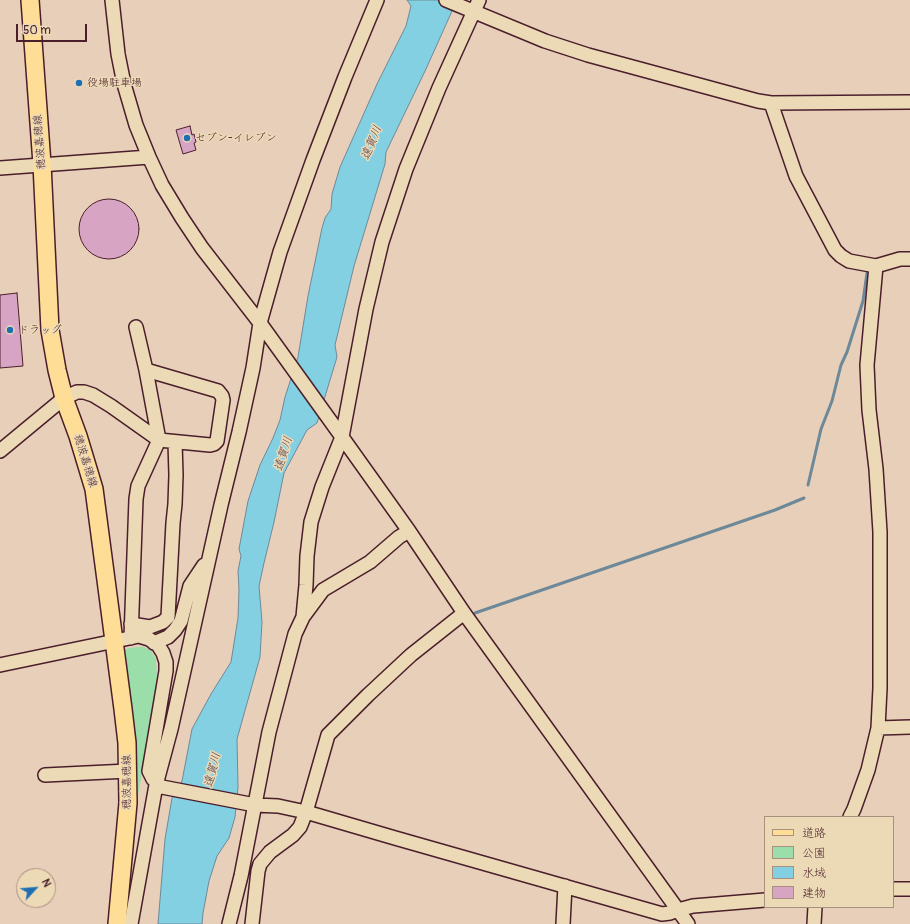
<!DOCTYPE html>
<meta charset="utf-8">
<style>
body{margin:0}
#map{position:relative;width:910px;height:924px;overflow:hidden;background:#e8cfb9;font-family:Pangolin,"Klee One",sans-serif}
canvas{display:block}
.legend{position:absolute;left:764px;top:816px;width:130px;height:92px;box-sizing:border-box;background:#ecdab7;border:1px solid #ab8f7f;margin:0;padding:5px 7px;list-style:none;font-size:12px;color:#4a1f2b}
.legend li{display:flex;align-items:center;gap:8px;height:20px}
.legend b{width:20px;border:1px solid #ab8f7f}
.north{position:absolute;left:16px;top:868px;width:40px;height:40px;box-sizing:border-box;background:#ecdab7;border:1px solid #ab8f7f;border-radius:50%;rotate:64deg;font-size:11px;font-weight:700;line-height:16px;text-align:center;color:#4a1f2b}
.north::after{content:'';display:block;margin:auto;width:14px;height:18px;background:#1f6fb2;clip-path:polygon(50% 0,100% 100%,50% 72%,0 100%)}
.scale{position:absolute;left:16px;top:24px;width:71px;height:18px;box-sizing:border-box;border:2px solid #4a1f2b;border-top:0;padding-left:5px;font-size:12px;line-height:14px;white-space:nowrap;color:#4a1f2b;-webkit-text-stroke:3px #ecdab7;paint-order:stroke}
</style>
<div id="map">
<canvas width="910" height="924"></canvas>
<ul class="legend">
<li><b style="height:5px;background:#fedd96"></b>道路</li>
<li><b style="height:11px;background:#9bdea9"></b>公園</li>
<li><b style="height:11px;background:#84d0e3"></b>水域</li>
<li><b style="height:11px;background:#d7a5c3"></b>建物</li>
</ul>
<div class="north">N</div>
<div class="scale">50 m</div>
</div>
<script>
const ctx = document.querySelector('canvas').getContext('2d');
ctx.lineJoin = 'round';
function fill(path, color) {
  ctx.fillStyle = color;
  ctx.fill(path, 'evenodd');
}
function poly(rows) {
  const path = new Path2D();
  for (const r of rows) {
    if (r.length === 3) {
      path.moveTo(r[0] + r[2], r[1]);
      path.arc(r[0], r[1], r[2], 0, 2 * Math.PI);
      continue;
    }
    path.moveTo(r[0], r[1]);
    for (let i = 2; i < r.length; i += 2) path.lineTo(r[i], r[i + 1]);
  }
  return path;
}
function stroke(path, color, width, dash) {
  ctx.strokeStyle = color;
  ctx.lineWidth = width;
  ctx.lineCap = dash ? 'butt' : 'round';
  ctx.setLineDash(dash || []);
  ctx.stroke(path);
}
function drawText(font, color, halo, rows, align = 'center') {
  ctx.font = font + ' Pangolin,"Klee One",sans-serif';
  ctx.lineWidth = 3;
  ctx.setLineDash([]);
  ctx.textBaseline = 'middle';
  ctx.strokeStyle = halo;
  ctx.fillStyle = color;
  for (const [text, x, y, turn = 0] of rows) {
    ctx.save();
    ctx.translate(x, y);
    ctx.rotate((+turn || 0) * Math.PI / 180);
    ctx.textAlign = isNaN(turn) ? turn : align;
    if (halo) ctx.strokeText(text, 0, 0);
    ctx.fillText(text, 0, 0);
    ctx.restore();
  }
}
const green = poly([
 [136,647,144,647,151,651,156,659,157,677,154,703,138,796,136,744,125,649]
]);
const water = poly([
 [407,0,457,0,426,69,386,152,385,164,354,266,335,345,337,357,317,423,307,430,284,473,274,522,264,563,259,586,262,622,260,657,237,739,238,787,235,817,229,838,217,856,209,881,203,913,202,924,158,924,165,839,172,798,182,781,192,729,211,694,231,662,238,618,239,590,238,571,241,556,239,549,248,501,260,465,273,438,280,420,285,397,298,357,308,296,322,228,325,218,331,209,332,194,340,167,377,84,406,26,411,6,407,0]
]);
const stream = poly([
 [808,485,821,429,832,401,841,365,847,352,863,301,867,273],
 [475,613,775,510,804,498]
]);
const building = poly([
 [190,126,192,135,194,134,196,142,194,143,196,150,183,154,176,130,190,126],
 [109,229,30],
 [17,293,23,366,0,368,0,295,17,293]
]);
const minor = poly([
 [112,0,118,54,124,84,136,125,149,157,162,185,182,218,202,248,260,323,342,437,409,531,464,613,688,924],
 [446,0,545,41,588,55,758,101,771,103,910,102],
 [771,103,796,176,835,250,841,256,849,261,876,266,900,259,910,259],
 [0,168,149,157],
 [136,327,146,370],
 [0,451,64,398,77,392,84,392,93,395,111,406,159,440,210,445,214,444,217,441,223,400,222,396,218,391,146,370,159,440,138,486,136,499,131,638],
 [303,617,323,590,370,562,399,537,409,531],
 [131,624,150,627,163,622,168,617,173,523,175,504,176,475,175,442],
 [154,643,168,637,175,630,181,621,190,586,204,565],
 [0,665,139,636,149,639,158,645,163,653,166,662,166,671,149,771,153,779,162,787,255,805,278,806,306,812,395,838,662,914,670,913,678,910,693,906,765,900],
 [878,728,910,727],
 [45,775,128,771],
 [850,817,854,809,868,770,878,728,880,688,880,532,876,469,869,410,867,365,876,266],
 [893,889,910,889],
 [131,924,156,785,171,729,221,505,239,432,253,368,260,323,280,252,313,160,345,77,377,0],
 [229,924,241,876,269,732,295,634,303,617,306,585,307,556,311,522,322,487,342,437,366,309,382,242,406,169,439,88,479,0],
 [252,924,258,871,260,864,270,852,293,835,300,827,306,812,328,735,368,695,411,655,464,613],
 [563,924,565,886],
 [814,924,815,907]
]);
const major = poly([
 [30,0,42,164,50,330,57,370,64,398,78,436,94,489,123,709,127,743,128,803,117,924]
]);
const markers = [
 [79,83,4,"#1f6fb2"],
 [187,138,4,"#1f6fb2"],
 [10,330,4,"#1f6fb2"]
];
const poiNames = [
 ["役場駐車場",87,83],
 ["セブン-イレブン",195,138],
 ["ドラッグ",18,330]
];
const streetNames = [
 ["穂波嘉穂線",40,142,-94],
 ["穂波嘉穂線",85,461,73],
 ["穂波嘉穂線",127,782,-90]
];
const waterNames = [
 ["遠賀川",372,143,-68],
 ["遠賀川",284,454,-73],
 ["遠賀川",213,770,-76]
];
fill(green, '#9bdea9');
fill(water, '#84d0e3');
stroke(water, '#6d8999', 1);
stroke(stream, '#6d8999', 3);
fill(building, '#d7a5c3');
stroke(building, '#4a1f2b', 1);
stroke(minor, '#4a1f2b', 16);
stroke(major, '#4a1f2b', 20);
stroke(minor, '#ecdab7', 13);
stroke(major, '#fedd96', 17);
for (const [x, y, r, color] of markers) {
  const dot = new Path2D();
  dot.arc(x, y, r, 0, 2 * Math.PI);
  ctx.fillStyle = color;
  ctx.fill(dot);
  stroke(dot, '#ecdab7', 1.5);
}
drawText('11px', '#4a1f2b', '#ecdab7', poiNames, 'left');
drawText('11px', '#4a1f2b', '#ecdab7', streetNames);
drawText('italic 12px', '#564250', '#ecdab7', waterNames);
</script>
